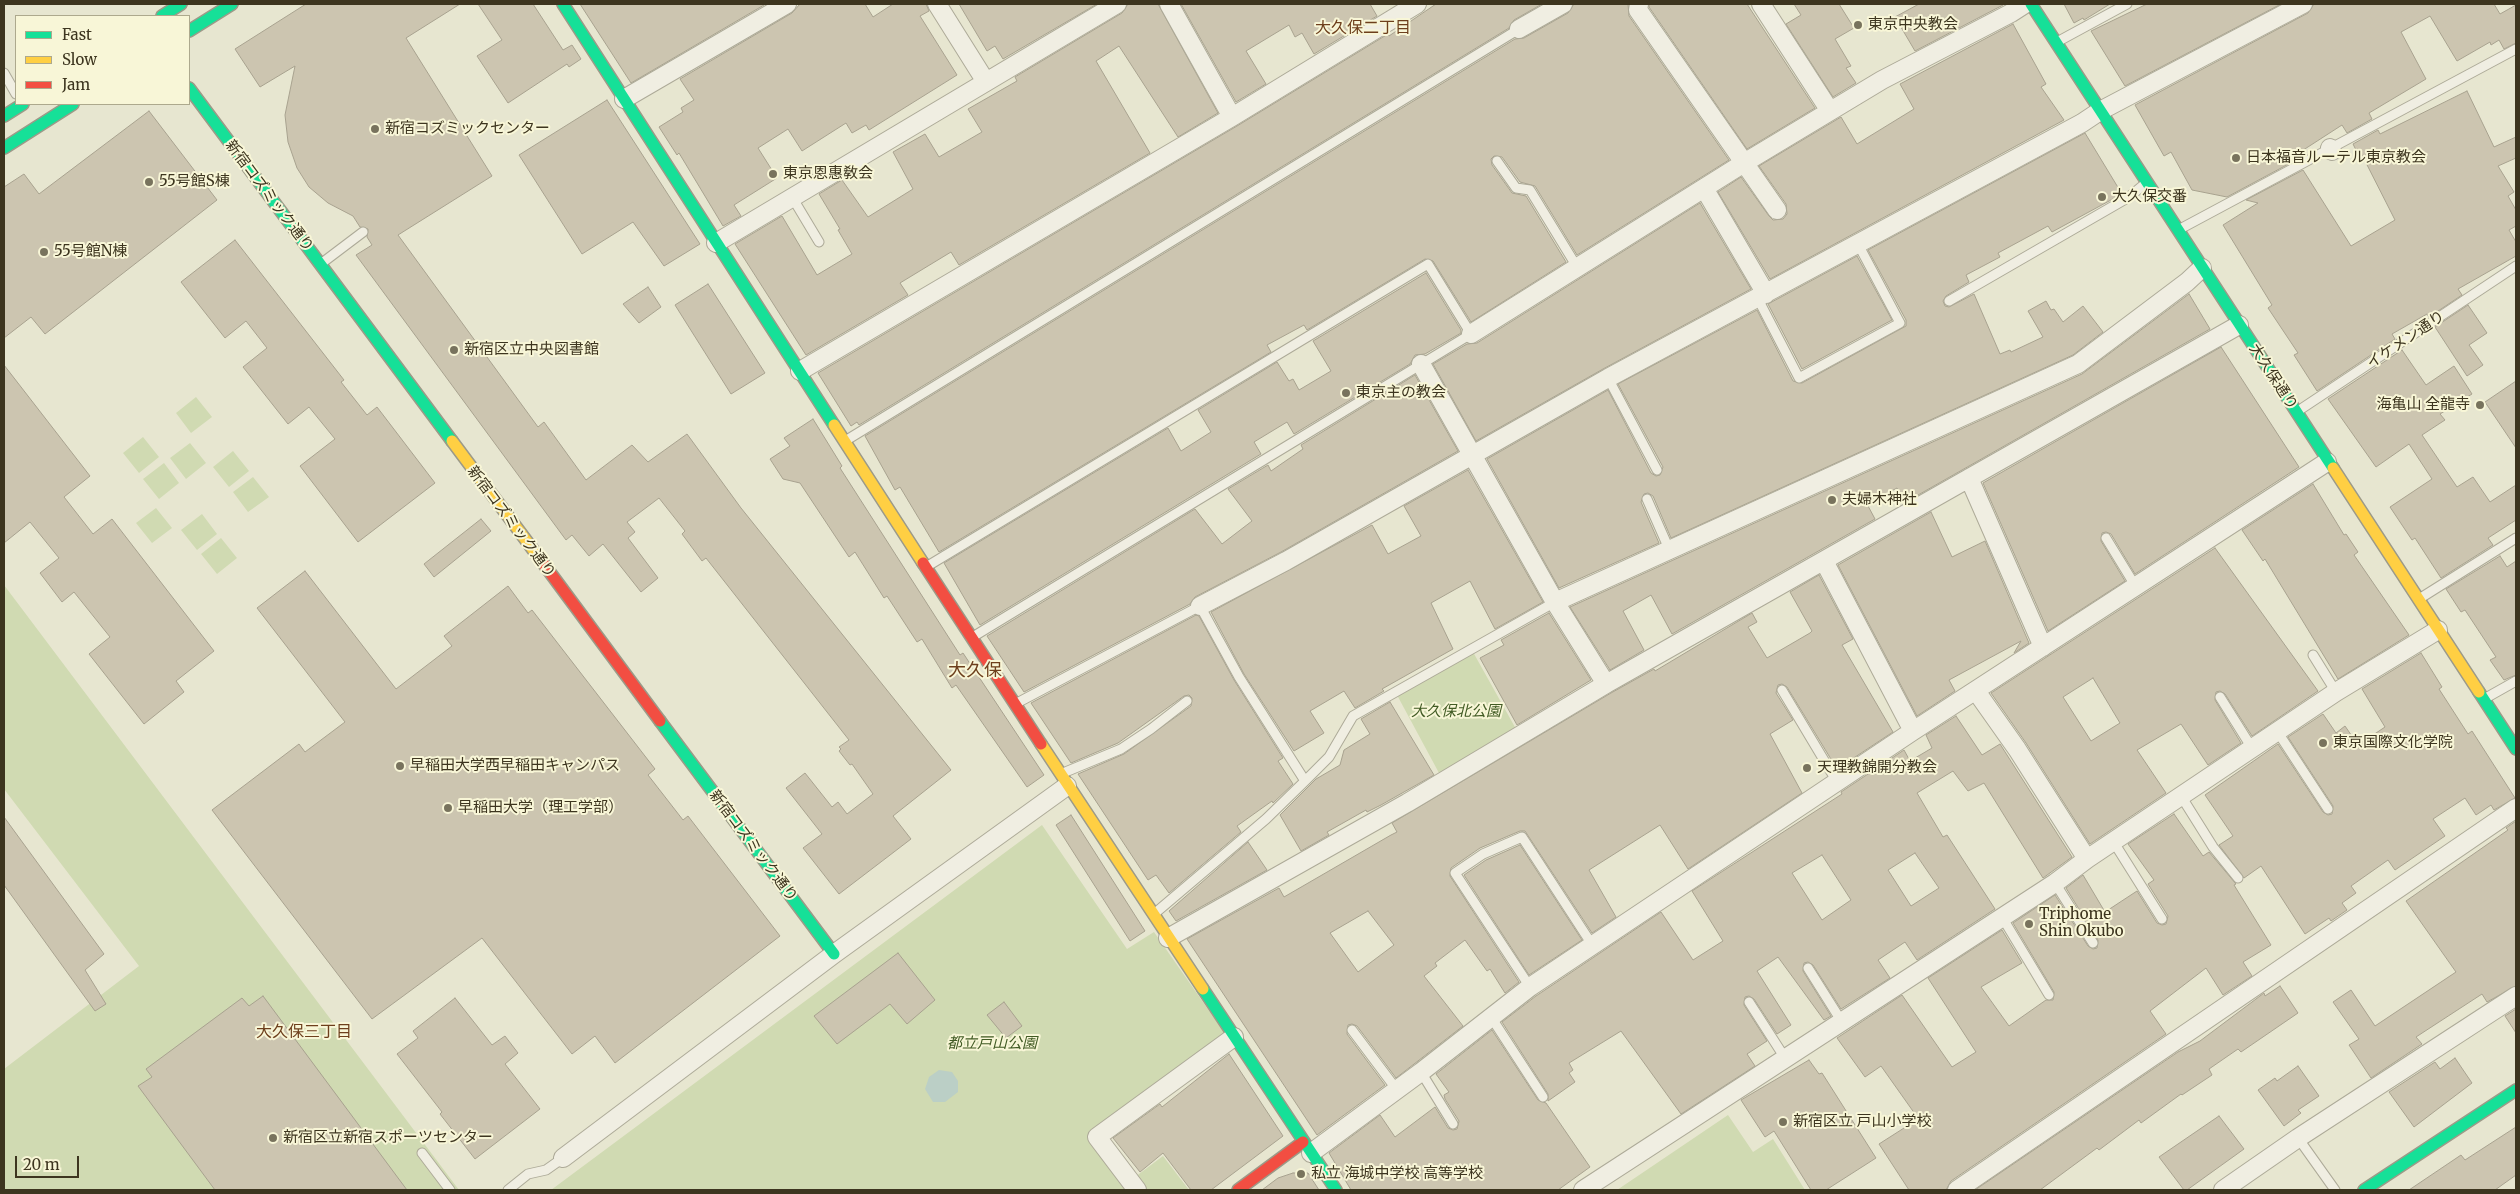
<!DOCTYPE html>
<meta charset="utf-8">
<style>
body{margin:0}
#map{position:relative;width:2520px;height:1194px;overflow:hidden;background:#e7e6d0;font-family:Merriweather,serif}
canvas{display:block}
.frame{position:absolute;inset:0;border:5px solid #3d351f;pointer-events:none}
.legend{position:absolute;left:15px;top:15px;width:175px;height:90px;box-sizing:border-box;background:#f8f6d7;border:1px solid #ada98d;margin:0;padding:6px 9px;list-style:none;font-size:15px;color:#3d351f}
.legend li{display:flex;align-items:center;gap:10px;height:25px}
.legend b{width:25px;border:1px solid #ada98d}
.scale{position:absolute;left:15px;top:1156px;width:64px;height:22px;box-sizing:border-box;border:2px solid #3d351f;border-top:0;padding-left:6px;font-size:15px;line-height:18px;white-space:nowrap;color:#3d351f;-webkit-text-stroke:4px #f8f6d7;paint-order:stroke}
</style>
<div id="map">
<canvas width="2520" height="1194"></canvas>
<div class="frame"></div>
<ul class="legend">
<li><b style="height:6px;background:#16e098"></b>Fast</li>
<li><b style="height:6px;background:#ffcf43"></b>Slow</li>
<li><b style="height:6px;background:#f24e42"></b>Jam</li>
</ul>
<div class="scale">20 m</div>
</div>
<script>
const ctx = document.querySelector('canvas').getContext('2d');
ctx.lineJoin = 'round';
function fill(path, color) {
  ctx.fillStyle = color;
  ctx.fill(path, 'evenodd');
}
function poly(rows) {
  const path = new Path2D();
  for (const r of rows) {
    path.moveTo(r[0], r[1]);
    for (let i = 2; i < r.length; i += 2) path.lineTo(r[i], r[i + 1]);
  }
  return path;
}
function stroke(path, color, width, dash) {
  ctx.strokeStyle = color;
  ctx.lineWidth = width;
  ctx.lineCap = dash ? 'butt' : 'round';
  ctx.setLineDash(dash || []);
  ctx.stroke(path);
}
function drawText(font, color, halo, rows, align = 'center') {
  ctx.font = font + ' Merriweather,"Noto Sans JP",serif';
  ctx.lineWidth = 4;
  ctx.setLineDash([]);
  ctx.textBaseline = 'middle';
  ctx.strokeStyle = halo;
  ctx.fillStyle = color;
  for (const [text, x, y, turn = 0] of rows) {
    ctx.save();
    ctx.translate(x, y);
    ctx.rotate((+turn || 0) * Math.PI / 180);
    ctx.textAlign = isNaN(turn) ? turn : align;
    if (halo) ctx.strokeText(text, 0, 0);
    ctx.fillText(text, 0, 0);
    ctx.restore();
  }
}
const green = poly([
 [196,397,212,417,191,433,176,413],
 [143,437,159,457,139,473,123,453],
 [190,443,206,463,186,479,170,458],
 [233,451,249,471,229,487,213,467],
 [164,463,179,483,159,499,143,479],
 [253,477,269,497,248,512,233,492],
 [156,508,172,528,152,543,136,523],
 [202,514,217,534,197,550,181,530],
 [221,538,237,558,217,574,201,554],
 [4,585,459,1190,4,1190,4,1069,139,966,4,789],
 [1473,652,1516,729,1439,773,1397,695],
 [1042,825,1127,949,1154,932,1226,1035,1103,1138,1132,1190,551,1190],
 [1728,1115,1753,1152,1773,1139,1805,1190,1617,1190],
 [1163,1156,1189,1190,1145,1190,1135,1177]
]);
const water = poly([
 [939,1070,952,1072,958,1081,958,1092,945,1102,933,1102,925,1089,929,1077]
]);
const building = poly([
 [306,4,460,4,406,38,492,176,398,235,538,427,544,422,586,480,632,445,648,462,687,434,741,508,951,770,893,816,911,839,839,894,803,848,822,834,786,788,805,773,832,807,838,802,847,814,873,794,852,764,850,765,839,751,841,749,839,747,849,740,706,558,702,561,682,534,685,531,659,498,627,522,635,532,628,538,658,578,641,592,603,544,589,556,572,535,566,540,356,255,372,245,367,237,368,229,360,227,353,216,328,203,309,187,297,168,288,142,285,115,295,66,260,87,235,49,306,4],
 [478,4,533,4,563,50,572,45,581,59,569,67,567,64,508,103,477,56,502,40,478,4],
 [580,4,764,4,764,5,631,83,580,4],
 [800,4,865,4,873,17,893,4,926,4,929,11,920,16,957,75,869,130,866,125,852,133,846,123,802,151,788,129,758,148,777,178,734,205,741,216,723,226,679,153,677,155,659,127,683,112,681,108,694,100,680,79,792,13,800,4],
 [959,4,1097,4,1003,59,995,46,987,51,959,4],
 [1128,4,1158,4,1218,113,1178,137,1119,46,1096,61,1150,153,959,265,951,252,900,283,908,295,806,355,735,244,782,216,817,275,852,254,838,230,840,229,819,194,842,180,868,217,913,189,893,152,925,134,939,157,982,132,968,109,1017,81,1015,77,1122,13,1128,4],
 [1181,4,1370,4,1377,16,1314,54,1302,33,1295,37,1289,25,1246,51,1266,84,1236,102,1181,4],
 [1436,4,1542,4,1514,20,1509,28,859,425,857,422,851,426,818,373,1237,126,1388,34,1389,36,1436,4],
 [1574,4,1628,4,1629,16,1729,160,1577,255,1535,186,1520,182,1502,157,1494,156,1491,159,1492,165,1512,193,1526,196,1566,262,1471,322,1433,261,1425,259,1307,330,1304,325,1267,345,1271,352,939,552,900,487,895,490,865,436,1515,39,1524,38,1568,13,1574,4],
 [1649,4,1747,4,1815,108,1747,149,1649,7,1649,4],
 [1794,4,1839,4,1854,28,1835,39,1851,66,1846,68,1856,83,1833,97,1786,24,1801,15,1794,4],
 [1919,4,2002,4,2003,5,1915,51,1895,17,1919,4],
 [2064,4,2110,4,2084,20,2083,18,2074,23,2064,4],
 [2147,4,2281,4,2125,86,2091,31,2147,4],
 [2314,4,2494,4,2500,14,2516,5,2516,43,2504,49,2499,40,2491,45,2490,42,2457,61,2430,16,2401,32,2426,79,2369,113,2372,119,2347,133,2342,125,2294,156,2296,160,2227,197,2192,190,2171,152,2164,156,2135,105,2308,13,2314,4],
 [2013,24,2046,84,2041,87,2064,120,1770,279,1718,192,1741,177,1769,216,1773,220,1783,219,1787,214,1786,204,1759,166,1841,117,1857,144,1914,109,1900,84,2013,24],
 [2467,91,2494,147,2516,137,2516,158,2498,166,2514,192,2508,196,2516,210,2516,226,2509,230,2516,242,2516,256,2458,289,2462,295,2429,317,2427,314,2392,334,2395,339,2317,391,2294,355,2298,353,2268,308,2272,305,2223,225,2258,203,2246,200,2303,170,2351,246,2395,220,2360,151,2357,152,2353,144,2378,130,2380,134,2467,91],
 [607,100,700,244,664,266,633,222,582,254,519,155,607,100],
 [149,111,217,200,45,334,31,317,4,338,4,187,24,174,39,194,149,111],
 [2085,133,2122,194,2052,232,2048,226,1998,253,2000,257,1966,275,1969,282,1946,296,1943,301,1945,306,1949,307,1974,294,2000,354,2010,350,2011,352,2043,337,2028,311,2046,301,2051,310,2054,309,2063,322,2083,306,2103,332,2073,355,1671,538,1653,496,1648,493,1644,494,1641,502,1659,543,1559,588,1487,459,1608,390,1651,473,1656,476,1660,475,1663,467,1618,384,1757,310,1793,381,1802,383,1906,326,1906,320,1868,250,2085,133],
 [1700,203,1751,289,1603,369,1476,441,1433,364,1467,344,1477,343,1700,203],
 [235,240,344,380,341,382,367,415,377,407,435,483,358,542,300,466,335,439,309,407,288,424,243,367,267,348,246,321,225,338,181,282,235,240],
 [1857,256,1892,320,1802,369,1768,304,1857,256],
 [1426,273,1461,330,1461,333,1425,354,1415,355,1410,364,1294,434,1287,422,1254,442,1261,454,980,625,944,563,1168,428,1181,451,1211,432,1198,410,1277,362,1289,381,1293,379,1299,390,1331,371,1313,341,1426,273],
 [708,284,765,373,731,394,675,305,708,284],
 [648,287,661,307,639,323,623,304,648,287],
 [2189,294,2210,329,1904,503,1897,488,1867,504,1875,519,1672,634,1651,595,1623,611,1644,650,1610,670,1570,607,2082,374,2189,294],
 [2468,305,2487,333,2469,345,2483,365,2467,376,2435,327,2468,305],
 [2221,347,2299,467,2135,574,2111,534,2106,532,2102,533,2101,541,2125,581,2048,631,1983,483,2221,347],
 [2402,350,2426,385,2454,366,2472,394,2440,414,2445,420,2422,435,2457,487,2473,477,2490,502,2516,485,2516,520,2488,538,2493,545,2441,578,2415,538,2412,540,2390,507,2432,479,2409,444,2376,467,2328,399,2402,350],
 [4,365,90,476,64,497,93,534,112,519,214,651,176,681,184,692,144,724,89,654,110,637,74,592,62,602,40,573,59,558,30,522,4,543,4,365],
 [1415,375,1458,451,1281,552,1195,597,1190,604,1024,692,987,636,1195,509,1222,544,1252,521,1228,489,1268,465,1271,471,1303,449,1301,445,1415,375],
 [2516,381,2516,448,2485,402,2516,381],
 [813,419,842,466,840,468,960,655,963,653,1044,775,1027,787,956,685,952,688,922,639,917,642,887,596,884,598,855,552,849,557,800,483,783,479,770,459,790,446,784,438,813,419],
 [1468,470,1543,602,1495,629,1470,581,1431,603,1453,649,1382,689,1384,691,1355,708,1344,691,1310,711,1324,733,1294,751,1244,674,1211,612,1372,525,1388,554,1421,536,1404,506,1468,470],
 [2313,484,2344,535,2346,534,2358,552,2354,555,2409,635,2338,679,2265,559,2263,561,2242,530,2313,484],
 [1931,512,1952,557,1985,541,2029,643,2014,653,2021,641,1949,680,1955,691,1917,716,1838,565,1931,512],
 [481,519,491,531,434,577,424,564,481,519],
 [2215,548,2318,691,2252,736,2225,694,2220,691,2216,692,2215,700,2241,743,2208,765,2181,724,2137,750,2166,793,2090,844,2026,743,1991,693,2215,548],
 [2093,678,2120,723,2091,741,2063,697,2093,678],
 [2500,556,2507,567,2516,561,2516,675,2504,680,2490,660,2496,657,2465,610,2461,612,2446,589,2500,556],
 [305,571,396,689,452,646,444,636,508,586,528,613,532,610,655,769,648,775,683,820,688,816,780,936,615,1063,595,1036,572,1054,482,938,372,1019,212,810,299,744,305,752,345,722,257,608,305,571],
 [1819,575,1853,639,1842,645,1893,732,1837,769,1787,687,1782,684,1778,685,1776,693,1793,720,1770,734,1802,793,1688,869,1660,825,1589,870,1616,917,1592,933,1525,831,1520,831,1480,848,1451,868,1450,876,1519,982,1505,993,1490,969,1487,971,1465,940,1435,963,1437,966,1424,976,1463,1026,1396,1078,1357,1026,1352,1024,1348,1025,1347,1034,1385,1085,1317,1135,1187,939,1279,888,1284,897,1391,835,1397,832,1392,823,1611,693,1654,669,1655,671,1752,613,1757,622,1748,627,1767,658,1810,633,1812,631,1790,592,1819,575],
 [1368,911,1394,945,1358,972,1330,933,1368,911],
 [1549,613,1591,680,1517,725,1480,658,1504,645,1501,640,1549,613],
 [1196,615,1199,616,1234,680,1283,758,1278,761,1293,784,1273,803,1272,801,1237,826,1241,832,1169,893,1156,875,1148,880,1078,774,1124,754,1191,706,1192,698,1189,695,1184,696,1118,743,1071,763,1031,703,1196,615],
 [2421,653,2442,687,2439,689,2468,734,2472,731,2515,798,2494,810,2491,805,2476,815,2465,798,2433,819,2445,836,2395,870,2388,860,2351,886,2356,893,2342,903,2347,910,2331,921,2329,918,2305,934,2261,866,2244,878,2219,845,2233,836,2205,795,2278,744,2323,812,2328,815,2332,814,2333,806,2288,737,2323,714,2336,733,2345,726,2358,745,2385,727,2362,689,2421,653],
 [1390,702,1434,775,1381,805,1367,812,1366,810,1327,832,1329,835,1301,851,1280,815,1316,779,1340,765,1344,750,1370,734,1361,719,1390,702],
 [1956,716,1982,755,2000,744,2072,857,2043,878,1984,783,1968,791,1953,771,1917,793,1943,837,1947,835,1995,909,1917,960,1905,942,1878,960,1890,978,1841,1009,1813,965,1808,962,1804,963,1803,971,1831,1016,1824,1020,1778,957,1757,971,1791,1025,1777,1034,1754,999,1749,996,1745,997,1744,1005,1767,1041,1747,1054,1755,1066,1681,1114,1621,1031,1569,1063,1573,1070,1569,1073,1575,1082,1548,1101,1548,1094,1502,1022,1536,996,1661,912,1693,960,1723,941,1692,891,1842,794,1841,792,1904,750,1910,761,1932,748,1926,735,1956,716],
 [1915,853,1939,888,1911,906,1888,870,1915,853],
 [1822,855,1851,900,1822,920,1792,873,1822,855],
 [2174,814,2203,856,2209,852,2236,884,2234,885,2271,945,2243,962,2252,976,2223,995,2206,968,2150,1011,2166,1034,1951,1181,1946,1190,1909,1190,1879,1144,1915,1121,1912,1117,1915,1114,1881,1066,1865,1077,1837,1038,1902,995,1952,1067,1976,1052,1928,978,2002,930,2022,963,1981,987,2009,1026,2046,1000,2053,1000,2054,992,2013,923,2055,895,2088,946,2093,949,2097,948,2098,940,2066,888,2083,875,2105,912,2137,891,2157,923,2162,925,2166,924,2168,916,2148,884,2154,880,2128,844,2174,814],
 [1071,815,1145,931,1130,941,1056,825,1071,815],
 [4,817,104,954,85,970,106,1004,95,1011,4,885,4,817],
 [2516,821,2516,986,2487,1002,2482,994,2416,1037,2422,1044,2371,1078,2349,1045,2359,1039,2333,1002,2351,990,2375,1026,2456,972,2406,901,2508,830,2506,828,2516,821],
 [1248,842,1267,870,1176,921,1169,911,1248,842],
 [1520,845,1582,940,1529,975,1464,875,1486,860,1520,845],
 [898,953,935,1000,907,1024,890,1004,837,1044,814,1016,898,953],
 [2280,986,2298,1013,2241,1052,2238,1049,2209,1069,2212,1075,2182,1095,2181,1094,2141,1123,2139,1120,2099,1150,2097,1148,2040,1190,1975,1190,2178,1052,2200,1041,2264,993,2265,996,2280,986],
 [263,996,407,1190,215,1190,138,1086,152,1077,146,1069,242,998,249,1006,263,996],
 [455,998,492,1045,505,1036,518,1053,505,1064,540,1109,475,1159,440,1114,442,1112,397,1054,418,1038,413,1031,455,998],
 [1004,1002,1022,1026,1006,1038,987,1015,1004,1002],
 [2516,1009,2516,1033,2505,1016,2516,1009],
 [1492,1030,1538,1100,1546,1103,1590,1167,1558,1190,1351,1190,1329,1153,1380,1115,1395,1137,1435,1107,1448,1128,1453,1130,1457,1129,1459,1121,1445,1099,1444,1095,1449,1092,1436,1074,1492,1030],
 [1229,1054,1283,1136,1211,1190,1191,1190,1163,1153,1140,1172,1113,1138,1160,1104,1162,1107,1229,1054],
 [2455,1058,2472,1083,2414,1127,2389,1092,2435,1062,2440,1069,2455,1058],
 [1809,1060,1819,1074,1822,1073,1876,1158,1826,1190,1811,1190,1774,1131,1765,1137,1741,1100,1809,1060],
 [2298,1066,2319,1096,2298,1110,2301,1113,2284,1126,2258,1090,2275,1078,2277,1081,2298,1066],
 [2219,1116,2244,1149,2187,1190,2184,1190,2159,1157,2219,1116],
 [2516,1127,2516,1175,2495,1190,2409,1190,2461,1155,2465,1160,2516,1127],
 [1293,1173,1308,1173,1319,1190,1262,1190,1278,1178,1293,1173]
]);
const lane = poly([
 [2057,42,2127,4],
 [4,73,16,94],
 [1497,161,1516,188,1530,190,1577,267],
 [792,197,819,242],
 [2180,229,2516,49],
 [322,263,363,232],
 [1758,299,1799,378,1900,323,1858,244],
 [1949,301,2129,197,2146,183],
 [1608,378,1657,470],
 [2298,411,2516,266],
 [845,441,1519,29],
 [1647,499,1669,549],
 [2106,538,2136,587],
 [926,567,1428,264,1471,334,971,638],
 [2419,599,2516,538],
 [2313,655,2336,692],
 [1782,690,1837,782],
 [2220,697,2252,748],
 [2484,699,2516,681],
 [1017,703,1200,606,1239,677,1305,781],
 [2277,731,2328,809],
 [1063,773,1121,749,1151,729,1187,701],
 [2181,796,2213,847,2238,878],
 [2113,841,2162,919],
 [2055,883,2093,943],
 [1154,914,1266,819,1305,781,1329,757,1353,716,1555,602],
 [2002,917,2049,995],
 [1808,968,1842,1022],
 [1530,987,1455,873,1483,854,1522,837,1593,946],
 [1749,1002,1785,1058],
 [1491,1017,1543,1097],
 [1352,1030,1397,1090],
 [1421,1072,1453,1124],
 [2298,1138,2335,1190],
 [422,1153,450,1190],
 [508,1190,528,1174,546,1170,563,1158]
]);
const street = poly([
 [937,4,986,82],
 [1169,4,1232,117],
 [1639,4,1638,10,1777,210],
 [1761,4,1830,111],
 [1519,29,1563,4],
 [624,99,787,4],
 [2330,148,2332,151],
 [1704,188,1766,294],
 [716,243,1117,4],
 [1471,334,1744,163,1882,80,2011,13,2025,4],
 [1421,364,1555,602,1606,684],
 [800,371,1232,117,1417,4],
 [1969,478,2043,647],
 [1824,561,1913,731],
 [1555,602,2078,364,2187,282,2202,268],
 [1200,606,1286,561,1608,378,2082,123,2100,111,2303,4],
 [1976,691,2017,749,2087,859],
 [1168,938,1407,803,1606,684,2239,325],
 [1311,1153,1421,1072,1530,987,1913,731,2327,462],
 [563,1158,834,954,1067,786],
 [1137,1190,1097,1137,1234,1037],
 [1583,1190,2055,883,2087,859,2336,692,2438,630],
 [1957,1190,2516,808],
 [2223,1190,2298,1138,2516,996]
]);
const fast = poly([
 [563,4,834,425],
 [2031,4,2333,468],
 [162,16,181,4],
 [189,31,232,4],
 [189,88,452,441],
 [4,116,23,104],
 [4,148,73,104],
 [2479,692,2516,749],
 [660,721,834,954],
 [1203,989,1336,1190],
 [2364,1190,2516,1090]
]);
const slow = poly([
 [834,425,923,563],
 [452,441,543,563],
 [2333,468,2479,692],
 [1041,744,1203,989]
]);
const jam = poly([
 [543,563,660,721],
 [923,563,1041,744],
 [1238,1190,1303,1142]
]);
const markers = [
 [1858,25,5,"#78735d"],
 [375,129,5,"#78735d"],
 [2236,158,5,"#78735d"],
 [773,174,5,"#78735d"],
 [149,182,5,"#78735d"],
 [2102,197,5,"#78735d"],
 [44,252,5,"#78735d"],
 [454,350,5,"#78735d"],
 [1346,393,5,"#78735d"],
 [2480,405,5,"#78735d"],
 [1832,500,5,"#78735d"],
 [2323,743,5,"#78735d"],
 [400,766,5,"#78735d"],
 [1807,768,5,"#78735d"],
 [448,808,5,"#78735d"],
 [2029,924,5,"#78735d"],
 [1783,1122,5,"#78735d"],
 [273,1138,5,"#78735d"],
 [1301,1174,5,"#78735d"]
];
const poiNames = [
 ["東京中央教会",1868,25],
 ["新宿コズミックセンター",385,129],
 ["日本福音ルーテル東京教会",2246,158],
 ["東京恩惠敎会",783,174],
 ["55号館S棟",159,182],
 ["大久保交番",2112,197],
 ["55号館N棟",54,252],
 ["新宿区立中央図書館",464,350],
 ["東京主の教会",1356,393],
 ["海亀山 全龍寺",2470,405,"right"],
 ["夫婦木神社",1842,500],
 ["東京国際文化学院",2333,743],
 ["早稲田大学西早稲田キャンパス",410,766],
 ["天理教錦開分教会",1817,768],
 ["早稲田大学（理工学部）",458,808],
 ["Triphome",2039,915],
 ["Shin Okubo",2039,932],
 ["新宿区立 戸山小学校",1793,1122],
 ["新宿区立新宿スポーツセンター",283,1138],
 ["私立 海城中学校 高等学校",1311,1174]
];
const streetNames = [
 ["新宿コズミック通り",269,196,53],
 ["イケメン通り",2406,340,-34],
 ["大久保通り",2273,377,57],
 ["新宿コズミック通り",511,522,53],
 ["新宿コズミック通り",753,846,53]
];
const parkNames = [
 ["大久保北公園",1456,712],
 ["都立戸山公園",992,1044]
];
const neighbourhoodNames = [
 ["大久保二丁目",1363,28],
 ["大久保三丁目",304,1032]
];
const quarterNames = [
 ["大久保",975,671]
];
fill(green, '#d0dab2');
fill(water, '#bbcfc6');
fill(building, '#ccc5b0');
stroke(building, '#a8a28f', 1);
stroke(lane, '#adaa98', 11);
stroke(street, '#adaa98', 20);
stroke(fast, '#9c9a88', 14);
stroke(slow, '#9c9a88', 14);
stroke(jam, '#9c9a88', 14);
stroke(lane, '#f0eee2', 9);
stroke(street, '#f0eee2', 18);
stroke(fast, '#16e098', 11);
stroke(slow, '#ffcf43', 11);
stroke(jam, '#f24e42', 11);
for (const [x, y, r, color] of markers) {
  const dot = new Path2D();
  dot.arc(x, y, r, 0, 2 * Math.PI);
  ctx.fillStyle = color;
  ctx.fill(dot);
  stroke(dot, '#f8f6d7', 2);
}
drawText('15px', '#3d351f', '#f8f6d7', poiNames, 'left');
drawText('15px', '#3d351f', '#f8f6d7', streetNames);
drawText('italic 15px', '#415b24', '#f8f6d7', parkNames);
drawText('16px', '#6d3f1c', '#f8f6d7', neighbourhoodNames);
drawText('18px', '#6d3f1c', '#f8f6d7', quarterNames);
</script>
